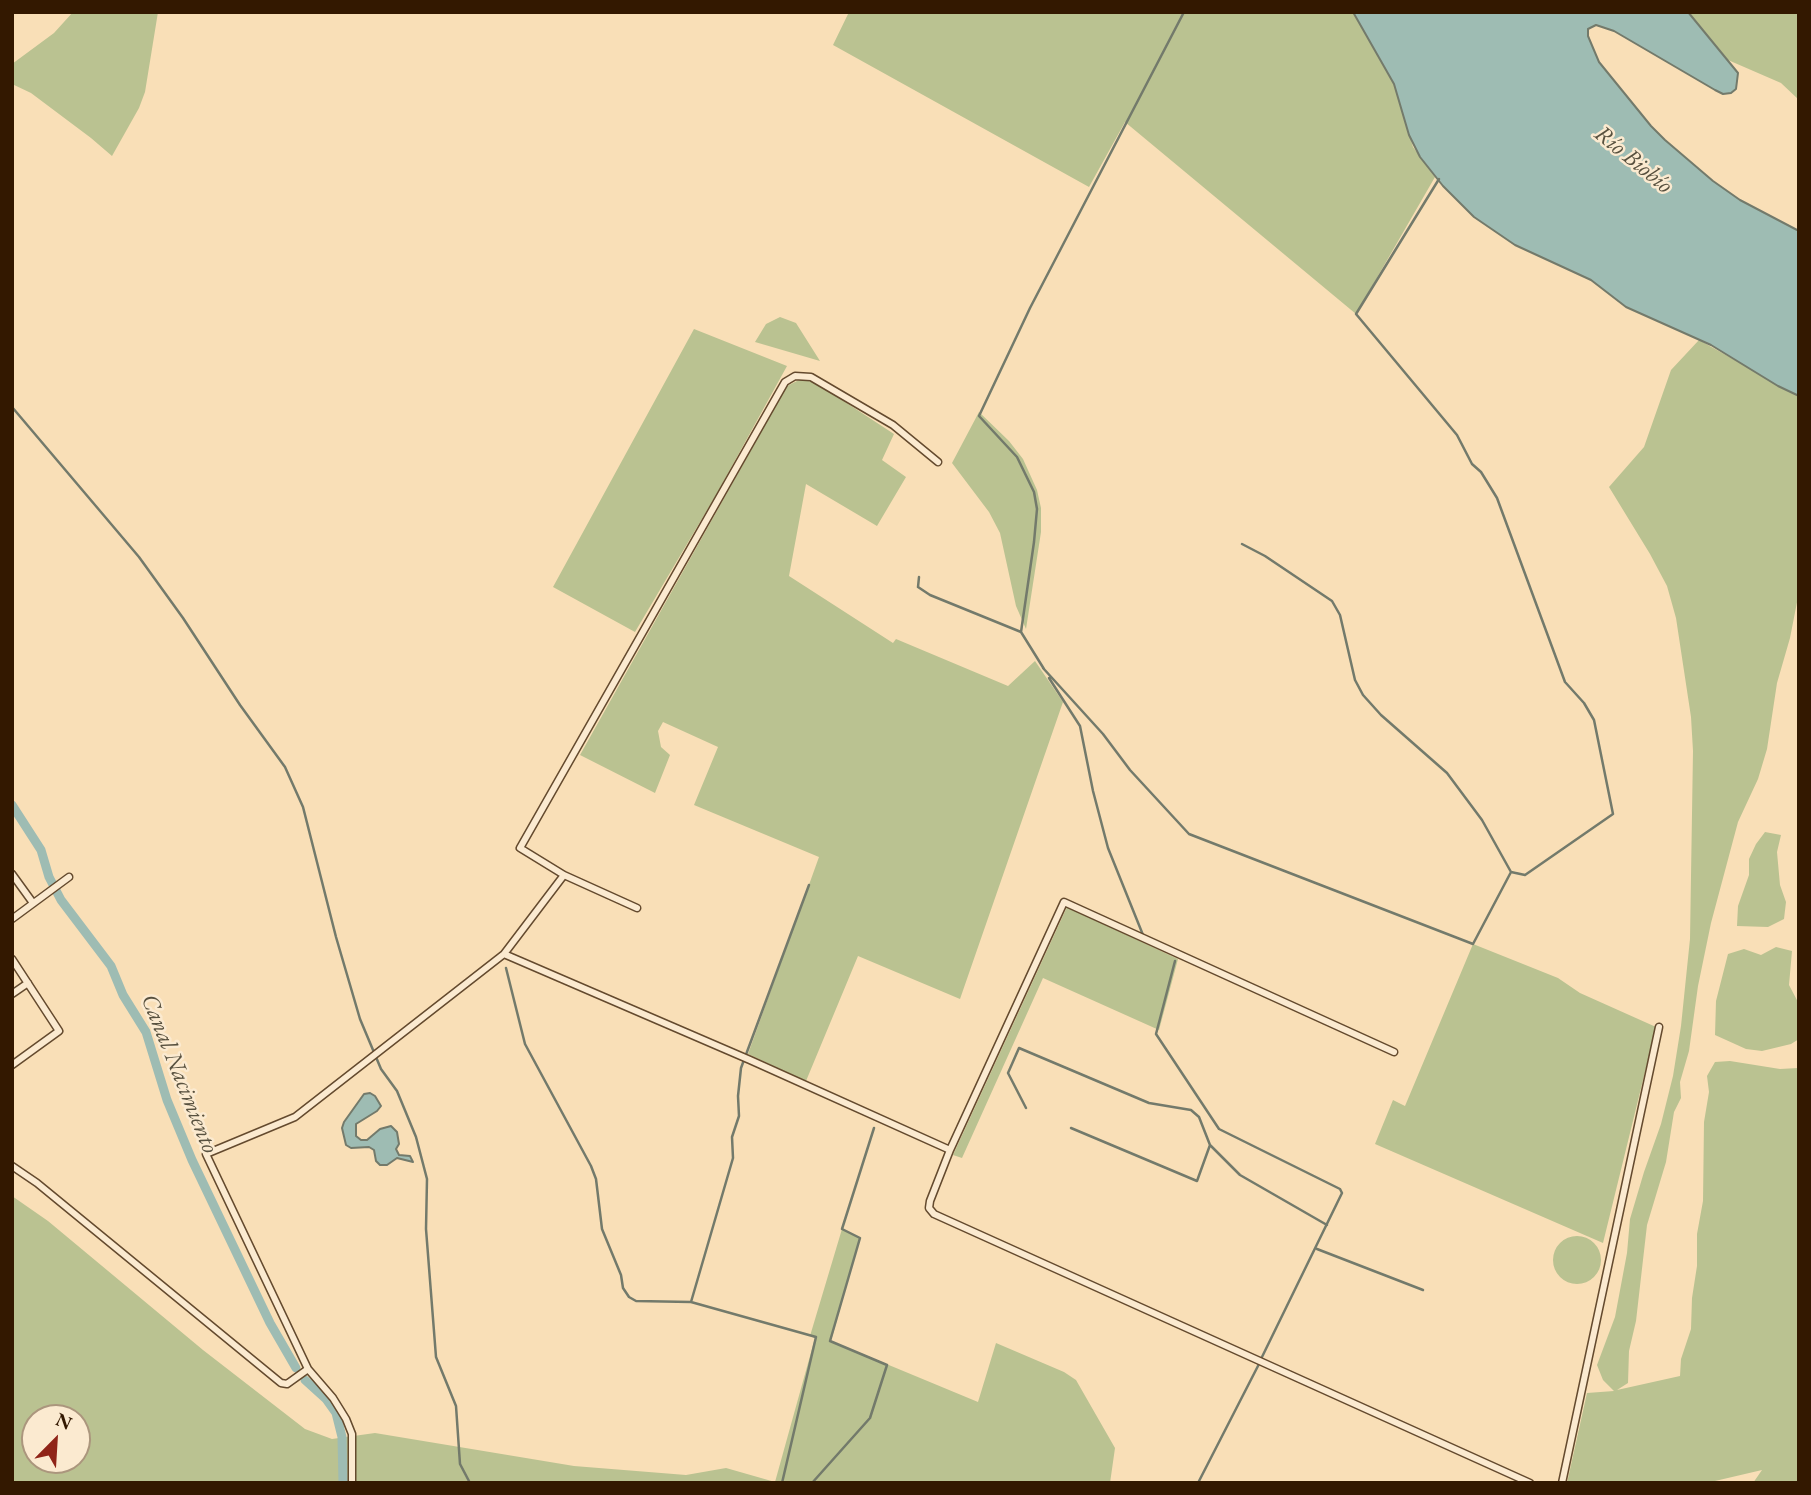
<!DOCTYPE html>
<meta charset="utf-8">
<style>
body{margin:0}
#map{position:relative;width:1811px;height:1495px;overflow:hidden;background:#f9dfb7;font-family:"EB Garamond",serif}
canvas{display:block}
.frame{position:absolute;inset:0;border:14px solid #331800;pointer-events:none}
.north{position:absolute;left:21px;top:1404px;width:70px;height:70px;box-sizing:border-box;background:#fbead0;border:2px solid #ab967d;border-radius:50%;rotate:24deg;font-size:19px;font-weight:700;line-height:28px;text-align:center;color:#331800}
.north::after{content:'';display:block;margin:auto;width:24px;height:32px;background:#8f2418;clip-path:polygon(50% 0,100% 100%,50% 72%,0 100%)}
</style>
<div id="map">
<canvas width="1811" height="1495"></canvas>
<div class="frame"></div>
<div class="north">N</div>
</div>
<script>
const ctx = document.querySelector('canvas').getContext('2d');
ctx.lineJoin = 'round';
function fill(path, color) {
  ctx.fillStyle = color;
  ctx.fill(path, 'evenodd');
}
function poly(rows) {
  const path = new Path2D();
  for (const r of rows) {
    if (r.length === 3) {
      path.moveTo(r[0] + r[2], r[1]);
      path.arc(r[0], r[1], r[2], 0, 2 * Math.PI);
      continue;
    }
    path.moveTo(r[0], r[1]);
    for (let i = 2; i < r.length; i += 2) path.lineTo(r[i], r[i + 1]);
  }
  return path;
}
function stroke(path, color, width, dash) {
  ctx.strokeStyle = color;
  ctx.lineWidth = width;
  ctx.lineCap = dash ? 'butt' : 'round';
  ctx.setLineDash(dash || []);
  ctx.stroke(path);
}
function drawText(font, color, halo, rows, align = 'center') {
  ctx.font = font + ' "EB Garamond",serif';
  ctx.lineWidth = 5;
  ctx.setLineDash([]);
  ctx.textBaseline = 'middle';
  ctx.strokeStyle = halo;
  ctx.fillStyle = color;
  for (const [text, x, y, turn = 0] of rows) {
    ctx.save();
    ctx.translate(x, y);
    ctx.rotate((+turn || 0) * Math.PI / 180);
    ctx.textAlign = isNaN(turn) ? turn : align;
    if (halo) ctx.strokeText(text, 0, 0);
    ctx.fillText(text, 0, 0);
    ctx.restore();
  }
}
const green = poly([
 [73,12,158,12,145,92,139,108,112,156,91,138,31,93,12,84,12,64,54,33],
 [849,12,1353,12,1394,84,1413,147,1435,177,1356,314,1125,122,1089,187,833,45],
 [1688,12,1799,12,1799,100,1781,83,1728,60],
 [780,317,796,323,820,361,755,342,766,324],
 [694,329,787,366,716,495,635,632,553,587],
 [1699,340,1799,396,1799,592,1790,638,1777,683,1767,749,1758,779,1738,822,1711,923,1698,986,1689,1051,1680,1082,1681,1098,1674,1112,1666,1162,1647,1225,1636,1321,1629,1351,1628,1383,1617,1390,1680,1376,1681,1359,1691,1329,1692,1298,1697,1266,1697,1234,1703,1201,1704,1122,1709,1092,1707,1076,1715,1062,1730,1061,1780,1069,1798,1068,1799,1483,1753,1483,1762,1470,1715,1481,1715,1483,1567,1483,1587,1393,1614,1391,1603,1380,1597,1365,1615,1317,1627,1253,1630,1219,1644,1172,1661,1124,1673,1076,1681,1026,1690,939,1693,751,1691,717,1676,618,1667,586,1650,554,1609,487,1644,447,1671,370],
 [801,379,816,383,894,434,882,460,906,477,877,526,806,484,789,576,893,643,896,639,1008,686,1035,661,1063,702,960,999,858,956,806,1081,748,1054,819,857,694,805,718,747,663,722,658,731,661,747,670,755,655,793,580,755,787,386],
 [979,412,1009,441,1023,459,1037,490,1041,508,1041,532,1026,629,1016,606,1000,533,989,512,952,463],
 [1765,832,1781,835,1777,852,1780,885,1786,902,1784,919,1768,927,1737,926,1738,906,1749,875,1749,859,1756,844],
 [1067,907,1178,959,1159,1030,1043,978,962,1158,953,1155],
 [1473,944,1558,978,1580,993,1656,1027,1603,1243,1375,1144,1393,1100,1405,1106],
 [1776,947,1792,951,1789,985,1799,1004,1799,1039,1791,1044,1762,1051,1746,1049,1715,1035,1716,1001,1728,954,1744,949,1761,955],
 [12,1196,48,1221,203,1350,305,1429,332,1439,375,1433,574,1466,686,1475,726,1468,775,1482,815,1338,810,1336,842,1229,860,1238,831,1341,978,1402,996,1343,1064,1372,1076,1380,1115,1448,1110,1483,12,1483],
 [35,1418,77,1418,77,1460,35,1460],
 [1577,1260,24]
]);
const water = poly([
 [1353,12,1688,12,1738,73,1736,89,1731,93,1723,94,1715,90,1614,31,1596,25,1588,29,1588,36,1599,62,1651,126,1665,140,1713,181,1740,200,1799,231,1799,396,1778,386,1711,345,1626,307,1591,280,1515,245,1474,217,1443,186,1420,157,1409,135,1394,84,1353,12],
 [370,1093,375,1096,381,1106,377,1111,356,1124,356,1136,361,1140,367,1140,380,1129,391,1126,397,1132,399,1144,396,1149,399,1155,410,1156,413,1162,397,1158,387,1165,380,1165,376,1161,374,1150,369,1147,351,1148,346,1145,342,1128,344,1122,364,1094,370,1093]
]);
const stream = poly([
 [12,407,139,557,183,618,240,705,285,767,303,807,336,937,360,1019,381,1069,397,1091,416,1137,427,1179,426,1229,436,1357,456,1406,460,1464,470,1483],
 [1242,544,1265,556,1332,601,1340,615,1355,680,1363,695,1381,715,1447,773,1482,820,1511,872],
 [919,577,918,587,930,595,1021,632],
 [1043,668,1103,734,1130,770,1189,834,1473,944,1511,872,1525,875,1613,814,1594,720,1584,703,1565,682,1497,498,1481,472,1472,464,1457,435,1356,314,1439,179],
 [1044,669,1021,632,1034,542,1037,509,1034,492,1017,457,979,416,1030,308,1184,12],
 [1049,678,1080,726,1093,791,1108,848,1143,935],
 [1175,961,1156,1034,1219,1129,1340,1189,1342,1193,1261,1359],
 [506,968,525,1044,591,1166,596,1179,602,1229,621,1275,623,1288,629,1297,636,1301,691,1302],
 [1026,1108,1008,1073,1019,1048,1149,1103,1191,1110,1199,1117,1210,1145,1240,1175,1327,1225],
 [1071,1128,1197,1181,1210,1145],
 [1317,1249,1423,1290],
 [782,1483,816,1337,691,1302,733,1158,732,1137,739,1116,738,1096,741,1068,809,885],
 [812,1483,870,1418,887,1365,830,1341,860,1238,842,1229,874,1128],
 [1198,1483,1259,1364]
]);
const canal = poly([
 [12,805,41,850,49,877,61,900,111,966,123,995,146,1032,167,1100,192,1160,270,1323,296,1368],
 [305,1380,326,1399,336,1413,342,1437,343,1483]
]);
const minor = poly([
 [12,874,33,903],
 [564,875,520,848,785,382,795,376,811,377,893,425,938,462],
 [12,919,69,877],
 [504,954,564,875,637,908],
 [12,959,59,1031,12,1065],
 [12,994,28,983],
 [950,1150,930,1201,929,1208,934,1214,1530,1483],
 [12,1166,37,1183,281,1383,287,1384,308,1369],
 [352,1483,352,1434,346,1419,333,1398,308,1369,206,1154,295,1117,504,954,750,1060,950,1150,1064,902,1394,1052],
 [1562,1483,1659,1027]
]);
const waterNames = [
 ["Río Biobío",1633,160,39],
 ["Canal Nacimiento",179,1074,68]
];
fill(green, '#bac291');
fill(water, '#9ebcb3');
stroke(water, '#737a6b', 2);
stroke(stream, '#737a6b', 2.5);
stroke(canal, '#9ebcb3', 9);
stroke(minor, '#644a2e', 9);
stroke(minor, '#fbead0', 6);
drawText('italic 24px', '#58513f', '#fbead0', waterNames);
</script>
